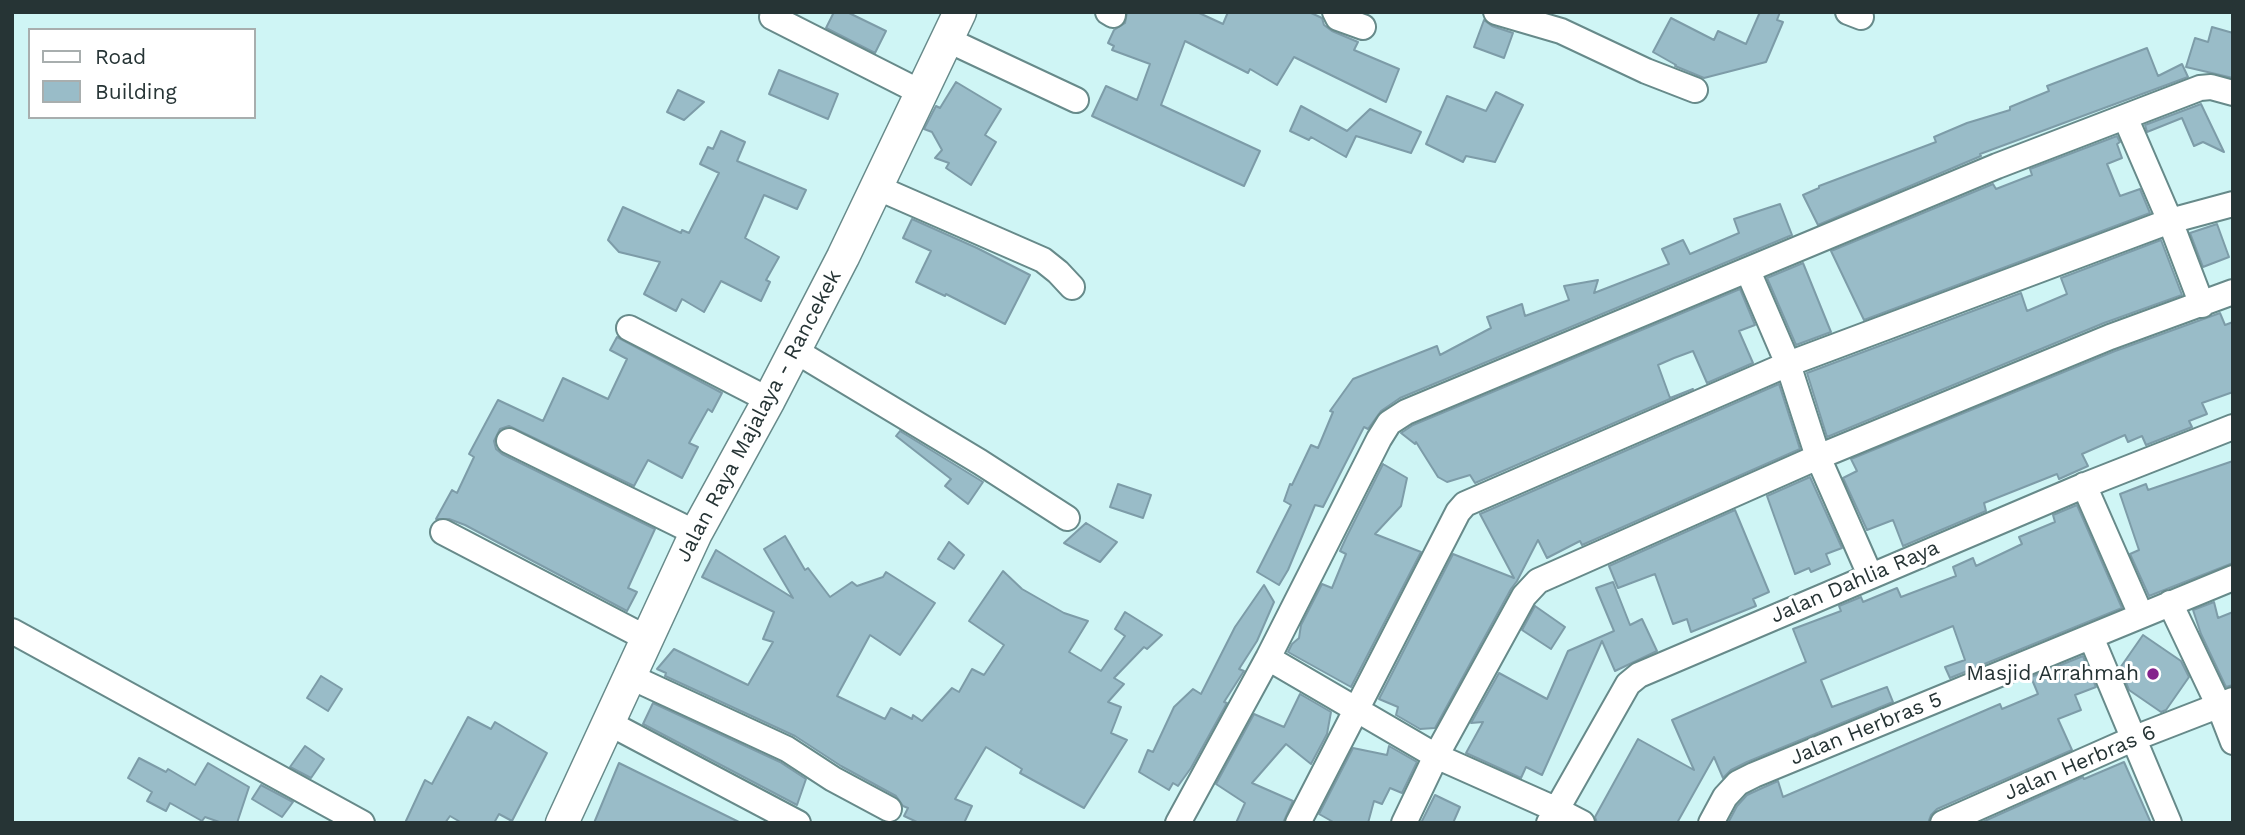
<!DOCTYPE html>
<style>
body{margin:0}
#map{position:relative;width:2245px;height:835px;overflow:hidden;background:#cff5f5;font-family:"Work Sans",sans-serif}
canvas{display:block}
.frame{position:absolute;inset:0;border:14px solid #263435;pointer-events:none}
.legend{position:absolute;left:28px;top:28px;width:228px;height:91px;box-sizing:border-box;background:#fff;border:2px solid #a8aeae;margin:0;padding:9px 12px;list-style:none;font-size:21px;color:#263435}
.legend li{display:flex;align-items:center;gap:14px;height:35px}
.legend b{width:35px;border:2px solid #a8aeae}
</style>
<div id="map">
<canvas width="2245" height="835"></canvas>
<div class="frame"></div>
<ul class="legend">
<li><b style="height:9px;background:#fff"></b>Road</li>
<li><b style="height:19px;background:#99bcc8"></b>Building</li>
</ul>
</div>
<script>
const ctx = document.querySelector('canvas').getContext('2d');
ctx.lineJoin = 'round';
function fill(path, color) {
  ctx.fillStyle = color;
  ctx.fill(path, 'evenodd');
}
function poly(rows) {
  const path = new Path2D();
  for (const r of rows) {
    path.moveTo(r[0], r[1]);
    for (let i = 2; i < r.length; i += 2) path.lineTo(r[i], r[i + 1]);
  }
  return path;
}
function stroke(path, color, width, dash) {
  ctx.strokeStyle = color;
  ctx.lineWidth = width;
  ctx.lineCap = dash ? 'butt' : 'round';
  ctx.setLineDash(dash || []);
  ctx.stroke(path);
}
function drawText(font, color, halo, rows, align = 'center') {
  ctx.font = font + ' "Work Sans",sans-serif';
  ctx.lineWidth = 6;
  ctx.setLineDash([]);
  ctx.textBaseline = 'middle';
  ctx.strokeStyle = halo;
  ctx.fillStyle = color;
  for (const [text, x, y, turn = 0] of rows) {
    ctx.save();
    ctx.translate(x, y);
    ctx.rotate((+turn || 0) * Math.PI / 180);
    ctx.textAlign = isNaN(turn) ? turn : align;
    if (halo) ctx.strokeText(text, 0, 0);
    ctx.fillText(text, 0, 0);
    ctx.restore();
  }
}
const building = poly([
 [834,12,847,12,886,31,875,53,826,28,834,12],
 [1127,12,1197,12,1223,24,1228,12,1309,12,1322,18,1324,25,1332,31,1358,42,1354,50,1399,69,1386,102,1294,57,1277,85,1250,69,1248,73,1185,41,1161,105,1260,151,1244,186,1092,116,1106,86,1137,100,1150,64,1112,50,1114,46,1108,43,1114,30,1125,23,1127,12],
 [1760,12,1780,12,1777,20,1783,22,1766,62,1704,78,1675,66,1676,65,1653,52,1671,18,1714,40,1718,31,1746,44,1760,12],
 [1484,20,1492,26,1513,33,1504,58,1474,47,1484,20],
 [2212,27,2233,33,2233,78,2186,67,2195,38,2208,42,2212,27],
 [2147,48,2158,76,2182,64,2188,77,1980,154,1981,156,1818,225,1803,195,1819,188,1819,186,1936,142,1934,137,1967,123,2010,110,2010,107,2049,91,2047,86,2147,48],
 [779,70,838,94,828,119,769,94,779,70],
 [956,82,1001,109,985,135,996,142,971,185,946,168,949,163,935,158,942,150,932,132,924,129,936,106,940,108,956,82],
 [678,90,704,102,684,120,667,112,678,90],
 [1496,92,1523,105,1495,162,1466,156,1463,162,1426,144,1447,96,1486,111,1496,92],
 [2201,104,2224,152,2203,142,2194,146,2182,118,2147,132,2145,125,2201,104],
 [1301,106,1347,131,1370,109,1421,132,1411,153,1356,136,1346,157,1311,137,1309,140,1290,131,1301,106],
 [721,131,745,142,737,161,806,190,797,209,764,195,745,238,779,257,766,280,770,282,761,301,721,281,704,312,682,299,676,311,644,294,660,262,619,252,608,240,623,207,681,233,682,230,689,233,719,173,700,164,708,147,713,149,721,131],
 [2117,136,2120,142,2117,144,2122,158,2107,164,2120,196,2140,189,2150,213,1864,320,1831,251,1993,184,1996,189,2032,175,2030,169,2117,136],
 [1780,204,1792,235,1400,398,1381,411,1368,429,1364,427,1323,507,1315,505,1288,570,1279,585,1257,572,1291,505,1284,501,1290,484,1292,485,1311,445,1318,448,1333,412,1330,411,1353,379,1437,346,1440,355,1491,328,1487,317,1522,304,1525,316,1569,300,1564,286,1598,280,1594,293,1669,264,1662,249,1683,240,1690,254,1739,233,1734,219,1780,204],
 [912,219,977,248,1030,275,1005,324,946,294,945,296,916,282,931,251,903,238,912,219],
 [2217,224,2229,257,2203,267,2190,233,2217,224],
 [2161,240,2182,295,2104,323,1827,437,1807,373,2021,293,2027,311,2067,294,2061,278,2161,240],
 [1803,263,1831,332,1796,345,1767,278,1803,263],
 [1740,289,1755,325,1739,331,1753,363,1707,383,1693,351,1674,358,1658,365,1670,398,1693,389,1475,483,1470,475,1447,482,1438,477,1416,442,1415,444,1401,433,1413,425,1740,289],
 [2220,313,2225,325,2233,322,2233,392,2202,403,2207,414,2189,421,2192,427,2146,445,2142,436,2128,442,2125,435,2082,454,2088,466,2059,479,2057,474,1984,503,1986,511,1903,546,1893,520,1867,530,1843,478,1857,471,1851,459,2115,351,2220,313],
 [617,337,722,393,712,412,708,409,689,443,698,447,682,478,648,460,634,486,509,426,500,429,494,441,496,449,502,454,655,529,628,588,637,592,627,611,465,525,449,519,436,519,452,490,457,493,474,457,469,454,498,400,543,421,563,378,608,399,627,359,610,350,617,337],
 [1779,384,1800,449,1582,545,1580,541,1547,558,1538,540,1517,581,1511,589,1435,728,1420,729,1396,715,1398,707,1379,699,1453,554,1514,578,1480,514,1779,384],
 [900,431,983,482,968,504,945,486,951,479,896,436,900,431],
 [2233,461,2233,563,2149,596,2130,554,2139,550,2120,494,2146,484,2148,490,2233,461],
 [1383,464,1407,478,1401,506,1375,534,1421,552,1351,687,1288,652,1292,644,1299,638,1301,625,1322,584,1332,588,1346,554,1340,551,1346,538,1383,464],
 [1810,477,1842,548,1826,554,1830,564,1811,572,1809,568,1795,574,1767,496,1810,477],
 [1118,484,1151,495,1143,518,1110,507,1118,484],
 [2077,505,2122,608,1950,678,1945,667,1965,660,1953,626,1821,680,1832,707,1887,687,1893,702,1747,762,1731,770,1723,778,1714,757,1677,823,1597,823,1595,817,1638,739,1694,770,1672,720,1806,662,1793,629,1841,611,1839,606,1861,597,1863,602,1897,588,1901,597,1956,576,1953,567,1973,558,1976,566,2022,544,2019,537,2055,522,2053,515,2077,505],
 [1735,510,1769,592,1753,599,1756,606,1691,632,1687,619,1673,624,1655,574,1618,588,1609,566,1735,510],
 [1086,523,1117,542,1100,562,1064,543,1086,523],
 [785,536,805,570,808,568,830,597,852,582,857,586,883,577,886,572,935,603,900,655,870,635,837,696,885,719,891,708,912,719,913,715,922,721,952,688,959,692,972,669,984,675,1004,645,969,621,1003,571,1022,589,1064,613,1088,621,1069,652,1101,671,1125,636,1115,629,1125,612,1162,635,1147,649,1144,647,1114,678,1124,684,1108,702,1121,707,1111,733,1127,740,1084,808,1020,773,1022,769,986,747,955,799,972,806,964,823,919,823,904,816,908,808,903,806,896,796,841,766,795,736,665,676,666,673,657,669,674,649,748,685,773,642,763,639,774,612,702,577,716,550,793,598,764,549,785,536],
 [949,542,964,555,954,569,938,559,949,542],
 [1613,582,1630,625,1642,619,1657,651,1615,671,1602,641,1542,775,1526,767,1521,778,1466,753,1483,722,1471,723,1499,673,1547,699,1568,651,1614,631,1596,588,1613,582],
 [1264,585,1274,602,1257,641,1239,669,1244,671,1224,702,1227,703,1191,768,1178,786,1173,783,1169,790,1139,772,1148,750,1153,752,1174,707,1193,689,1201,694,1235,627,1264,585],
 [2214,602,2218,618,2233,612,2233,685,2226,687,2201,634,2193,610,2214,602],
 [1535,606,1565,627,1551,649,1522,630,1535,606],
 [2143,635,2181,661,2189,677,2166,710,2161,712,2129,690,2120,668,2143,635],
 [2083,656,2096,687,2075,695,2081,710,2058,719,2072,750,1937,809,1931,815,1928,823,1728,823,1737,806,1747,795,1760,789,1778,781,1783,797,2000,704,2002,709,2038,694,2031,677,2083,656],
 [321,676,342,689,328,711,307,698,321,676],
 [1300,694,1331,712,1327,734,1311,764,1286,744,1252,783,1293,801,1283,823,1236,823,1245,803,1216,784,1254,714,1284,727,1300,694],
 [653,703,780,762,806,779,797,805,643,724,653,703],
 [468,717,491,729,495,722,547,753,512,821,499,814,494,823,462,823,450,816,445,823,405,823,425,780,432,784,468,717],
 [305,746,324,759,311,778,290,767,305,746],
 [1389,746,1417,762,1402,793,1390,788,1382,804,1374,801,1368,823,1335,823,1319,814,1353,748,1387,755,1389,746],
 [139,758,166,772,168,769,195,785,208,763,249,787,237,823,222,823,205,817,202,821,170,803,166,811,147,801,152,792,128,778,139,758],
 [2124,762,2151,823,1980,823,2083,777,2084,779,2124,762],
 [619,763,741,823,594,823,619,763],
 [261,785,293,802,282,817,252,799,261,785],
 [1435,795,1460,807,1453,823,1421,823,1435,795]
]);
const minor = poly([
 [1108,12,1113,15],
 [1335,12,1338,18,1363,27],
 [1496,12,1561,31,1646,71,1695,90],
 [1848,12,1861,17],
 [772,17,922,93],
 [948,40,1076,100],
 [2125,117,2170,221,2202,305],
 [876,187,1043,260,1058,272,1072,287],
 [1748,271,1788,364,1818,457,1870,575],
 [629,328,769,400],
 [794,350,980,462,1067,518],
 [509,441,696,533],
 [2084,485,2141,615],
 [443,532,646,638],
 [2170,603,2219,706,2233,742],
 [12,631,362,823],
 [2091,637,2169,823],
 [1268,658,1436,756,1555,809,1582,823],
 [629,676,787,749,833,779,889,809],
 [607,722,798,823],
 [1178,823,1268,658,1379,439,1389,423,1406,412,1997,166,2200,88,2211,87,2233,93],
 [1298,823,1458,512,1465,504,1788,364,2170,221,2233,204],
 [1404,823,1436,756,1524,596,1538,581,1818,457,2110,337,2233,292],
 [1549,823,1628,684,1639,675,2083,486,2233,427],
 [1711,823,1725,797,1738,783,1754,775,2233,578],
 [1943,823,2135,738,2233,700]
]);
const major = poly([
 [562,823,696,533,769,400,843,257,960,12]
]);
const markers = [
 [2153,674,7,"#84228c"]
];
const streetNames = [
 ["Jalan Raya Majalaya - Rancekek",759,416,-62],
 ["Jalan Dahlia Raya",1855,582,-23],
 ["Jalan Herbras 5",1866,729,-22],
 ["Jalan Herbras 6",2080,763,-23]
];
const poiNames = [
 ["Masjid Arrahmah",2139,674]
];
fill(building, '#99bcc8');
stroke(building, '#7d9ca8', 2);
stroke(minor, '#678a8a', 28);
stroke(major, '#678a8a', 35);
stroke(minor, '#fff', 24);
stroke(major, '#fff', 32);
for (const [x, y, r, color] of markers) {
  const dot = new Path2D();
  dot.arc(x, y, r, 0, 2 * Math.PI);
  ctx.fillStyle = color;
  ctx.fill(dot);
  stroke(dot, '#fff', 2.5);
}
drawText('21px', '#263435', '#fff', streetNames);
drawText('21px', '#263435', '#fff', poiNames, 'right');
</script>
